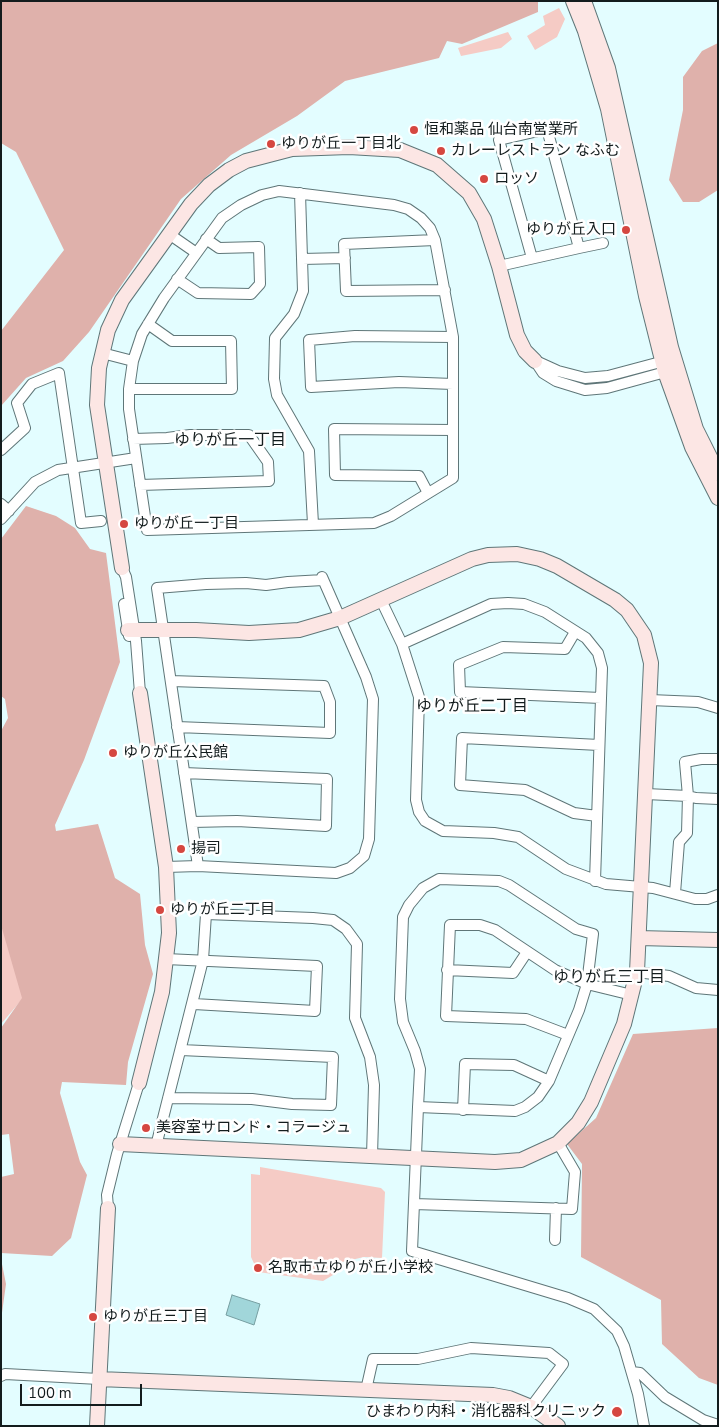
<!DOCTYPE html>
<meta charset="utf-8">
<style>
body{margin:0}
#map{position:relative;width:719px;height:1427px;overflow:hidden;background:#e3fdff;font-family:"Nunito Sans",sans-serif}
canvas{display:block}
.frame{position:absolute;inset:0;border:2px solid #131c1d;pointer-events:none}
.scale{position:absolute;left:20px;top:1384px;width:122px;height:22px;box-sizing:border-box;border:2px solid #131c1d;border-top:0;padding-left:6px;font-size:15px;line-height:18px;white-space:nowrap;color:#131c1d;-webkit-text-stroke:4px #fff;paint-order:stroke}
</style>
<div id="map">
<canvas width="719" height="1427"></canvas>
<div class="frame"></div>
<div class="scale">100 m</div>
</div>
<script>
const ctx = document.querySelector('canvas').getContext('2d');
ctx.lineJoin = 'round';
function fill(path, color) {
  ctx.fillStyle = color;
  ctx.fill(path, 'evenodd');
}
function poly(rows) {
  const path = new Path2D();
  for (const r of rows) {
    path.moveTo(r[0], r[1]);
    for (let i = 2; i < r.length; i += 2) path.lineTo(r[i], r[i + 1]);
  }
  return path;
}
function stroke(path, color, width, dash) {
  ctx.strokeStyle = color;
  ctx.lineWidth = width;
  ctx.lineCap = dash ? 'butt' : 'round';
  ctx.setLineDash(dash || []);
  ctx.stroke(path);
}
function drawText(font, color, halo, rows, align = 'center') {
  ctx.font = font + ' "Nunito Sans","Noto Sans JP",sans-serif';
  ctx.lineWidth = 5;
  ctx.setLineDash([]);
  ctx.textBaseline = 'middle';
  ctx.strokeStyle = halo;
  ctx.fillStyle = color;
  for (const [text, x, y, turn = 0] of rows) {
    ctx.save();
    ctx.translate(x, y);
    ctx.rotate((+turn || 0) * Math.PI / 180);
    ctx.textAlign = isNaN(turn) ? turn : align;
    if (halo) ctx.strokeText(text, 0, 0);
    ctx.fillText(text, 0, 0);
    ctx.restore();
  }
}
const green = poly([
 [559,8,565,19,557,37,535,50,527,36,545,25,543,16],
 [508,32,512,39,501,48,461,56,458,48],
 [3,923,24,997,1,1024,1,924],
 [260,1167,381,1188,385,1192,382,1258,364,1257,334,1264,333,1275,323,1281,258,1272,251,1257,251,1174,260,1175]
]);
const forest = poly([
 [1,1,538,1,538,12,462,44,447,41,439,58,345,81,297,116,231,155,181,199,89,332,63,361,26,378,1,406,1,331,64,250,16,152,1,143],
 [718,43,718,190,699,202,683,202,669,180,683,110,683,77,702,51],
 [26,506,56,516,75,528,90,549,106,553,120,662,84,760,55,825,56,831,98,824,115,878,140,894,145,945,153,974,128,1062,126,1085,62,1082,60,1093,80,1162,87,1175,71,1238,52,1256,1,1253,1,1177,14,1174,9,1134,1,1135,1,1028,22,998,1,925,1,731,8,718,5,699,1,696,1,539],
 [718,1028,718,1385,699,1378,662,1344,661,1300,581,1257,582,1164,567,1144,596,1118,633,1034],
 [1,1259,6,1284,1,1320]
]);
const water = poly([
 [232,1295,260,1304,254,1325,226,1315,232,1295]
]);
const street = poly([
 [279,191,394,205,408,209,421,218,430,228,435,240,453,337,453,478,391,516,374,523,147,530,129,409,129,389,133,361,142,334,164,298,222,218,241,205,262,195,279,191],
 [300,193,303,291,294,314,275,338,274,379,277,395,309,451,313,524],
 [169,234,195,252],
 [435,240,344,244,346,291,445,290],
 [579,248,603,243],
 [302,259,345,258],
 [499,266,579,248,547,129,499,140,532,258],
 [177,279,198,293,251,294,260,284,259,247,219,248,206,239],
 [453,337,355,336,309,340,311,387,399,382,453,384],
 [102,353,133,361],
 [535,361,543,373,556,381,585,390,607,388,669,371],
 [536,361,558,371,585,378,608,376,668,360],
 [129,389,232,389,231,341,172,341,148,324],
 [133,439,167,438,190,435,249,435,268,462,269,481,140,485],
 [1,450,25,428,17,403,32,384,59,373,81,523,101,521],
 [428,493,419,476,335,475,334,429,453,430],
 [1,504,9,511],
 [1,519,35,482,58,470,136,458],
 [122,568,126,577,136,641,140,693],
 [381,600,402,644,419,697,416,800,419,812,425,821,443,831,494,833,518,837,566,869,606,884,653,888,695,899,707,899,718,895],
 [124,604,129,636],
 [575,632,565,649,503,647,459,665,460,692,601,698],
 [402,644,491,604,508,603,524,604,545,612,586,638,598,653,602,668,595,881],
 [171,681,324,686,330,702,330,733,177,727],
 [650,700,698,702,718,708],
 [184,773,327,779,326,826,237,821,192,822],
 [646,794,688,796,685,762,701,759,718,759],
 [597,816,574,813,525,790,460,785,462,738,599,745],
 [198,866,157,588,206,584,246,583,266,585,288,582,323,580],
 [166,867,198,866,336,873,350,868,364,856,369,839,373,699,366,677,322,577],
 [675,893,679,842,687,833,688,796,696,798,718,799],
 [166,959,317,966,315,1011,194,1004],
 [447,970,513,973,527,952],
 [637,972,669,976,696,988,718,990],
 [568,1035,526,1019,446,1016,450,925,480,925,495,930,555,970,587,984,632,995],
 [168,1098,252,1099,292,1104,331,1105,333,1057,181,1050],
 [418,1107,515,1111,525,1107,538,1097,549,1081,579,1010,587,984,593,934,576,929,509,885,499,881,439,879,423,888,409,905,403,917,400,999,403,1022,415,1051,420,1069,418,1107,412,1251,568,1298,594,1309,617,1331,624,1346,638,1394,644,1426],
 [463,1110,465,1064,514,1065,549,1081],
 [156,1146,203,960,206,914,313,918,333,920,346,929,357,944,355,1018,370,1057,374,1085,372,1156],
 [414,1204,572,1209,575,1172,558,1143],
 [108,1208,107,1195,117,1154,139,1083],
 [555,1240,556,1208],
 [632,1372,640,1373,665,1397,703,1420,718,1425],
 [1,1376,5,1374,99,1379],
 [366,1390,373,1359,418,1359,471,1348,549,1353,563,1364,531,1407]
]);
const secondary = poly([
 [573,1,585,31,608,109,646,296,665,372,692,447,718,498],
 [584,1,608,68,671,347,696,429,718,473],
 [122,568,97,405,99,368,108,330,122,300,191,204,209,185,229,170,246,161,292,149,349,147,400,150,437,165,469,193,484,219,499,266,517,335,525,351,535,361],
 [639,938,718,940],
 [139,1083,162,992,169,933,166,867,140,693],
 [120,1144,495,1162,521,1160,558,1143,578,1123,591,1102,624,1024,637,972,651,663,644,635,627,610,615,600,557,566,540,559,517,554,488,555,472,559,340,618,299,630,249,633,196,630,128,630],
 [99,1379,493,1395,509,1398,531,1407,558,1426],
 [97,1426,108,1208]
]);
const markers = [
 [414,130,5,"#d54740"],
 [271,144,5,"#d54740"],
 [441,151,5,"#d54740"],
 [484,179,5,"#d54740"],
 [626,230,5,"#d54740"],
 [124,524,5,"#d54740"],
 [113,753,5,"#d54740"],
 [181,849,5,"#d54740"],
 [160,910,5,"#d54740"],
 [146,1128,5,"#d54740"],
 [258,1268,5,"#d54740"],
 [93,1317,5,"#d54740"],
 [617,1412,6,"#d54740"]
];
const poiNames = [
 ["恒和薬品 仙台南営業所",424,130],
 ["ゆりが丘一丁目北",281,144],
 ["カレーレストラン なふむ",451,151],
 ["ロッソ",494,179],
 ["ゆりが丘入口",616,230,"right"],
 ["ゆりが丘一丁目",134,524],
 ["ゆりが丘公民館",123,753],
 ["揚司",191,849],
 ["ゆりが丘二丁目",170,910],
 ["美容室サロンド・コラージュ",156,1128],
 ["名取市立ゆりが丘小学校",268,1268],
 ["ゆりが丘三丁目",103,1317],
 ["ひまわり内科・消化器科クリニック",606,1412,"right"]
];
const neighbourhoodNames = [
 ["ゆりが丘一丁目",230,441],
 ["ゆりが丘二丁目",472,707],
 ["ゆりが丘三丁目",609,978]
];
fill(green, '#f5cbc5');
fill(forest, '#dfb1ab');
fill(water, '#a1d6da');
stroke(water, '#769ea1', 1);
stroke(street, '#5f7678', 12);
stroke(secondary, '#5f7678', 16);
stroke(street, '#fff', 10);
stroke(secondary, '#fce6e4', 14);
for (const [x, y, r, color] of markers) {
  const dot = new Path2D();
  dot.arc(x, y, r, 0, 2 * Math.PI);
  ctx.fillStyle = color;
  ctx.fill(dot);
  stroke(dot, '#fff', 2);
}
drawText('15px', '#131c1d', '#fff', poiNames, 'left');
drawText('16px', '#131c1d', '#fff', neighbourhoodNames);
</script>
